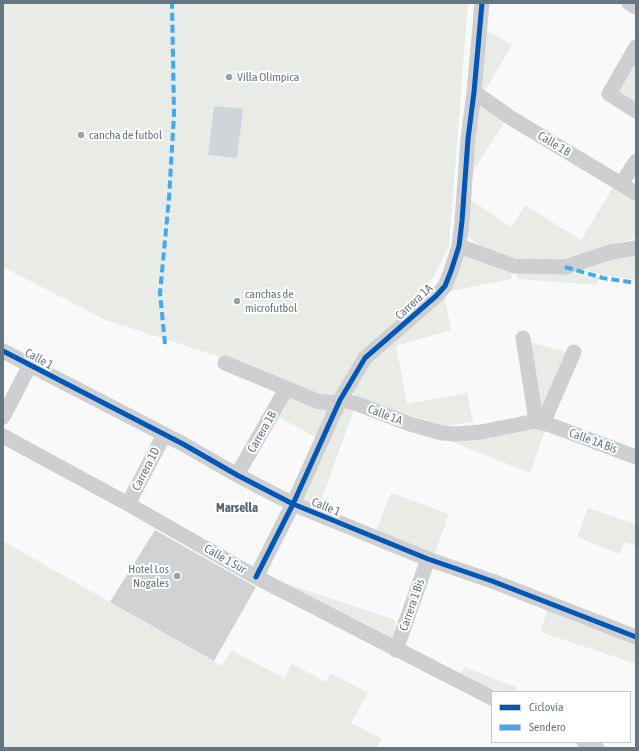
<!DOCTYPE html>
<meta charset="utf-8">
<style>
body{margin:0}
#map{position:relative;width:639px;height:751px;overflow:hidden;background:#f9f9f9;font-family:"Asap Condensed",sans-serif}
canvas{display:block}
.frame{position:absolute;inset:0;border:4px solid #657683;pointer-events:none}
.legend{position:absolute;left:491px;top:691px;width:140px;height:52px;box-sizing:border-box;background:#fff;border:1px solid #c1c8cd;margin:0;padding:5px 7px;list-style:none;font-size:12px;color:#657683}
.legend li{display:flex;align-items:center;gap:8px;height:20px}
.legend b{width:20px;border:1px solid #c1c8cd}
</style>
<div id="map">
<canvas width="639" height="751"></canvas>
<div class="frame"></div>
<ul class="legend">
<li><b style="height:5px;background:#0057b8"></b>Ciclovía</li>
<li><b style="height:5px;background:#3fa9f5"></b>Sendero</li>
</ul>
</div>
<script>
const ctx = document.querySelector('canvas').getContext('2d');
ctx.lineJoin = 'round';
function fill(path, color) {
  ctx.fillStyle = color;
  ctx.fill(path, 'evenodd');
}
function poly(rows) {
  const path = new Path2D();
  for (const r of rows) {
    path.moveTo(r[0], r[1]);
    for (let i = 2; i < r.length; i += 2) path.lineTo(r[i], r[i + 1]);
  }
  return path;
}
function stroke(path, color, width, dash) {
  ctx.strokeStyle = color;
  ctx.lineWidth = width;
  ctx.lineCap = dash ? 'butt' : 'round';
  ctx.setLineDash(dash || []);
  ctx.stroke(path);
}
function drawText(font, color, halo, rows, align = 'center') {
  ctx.font = font + ' "Asap Condensed",sans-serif';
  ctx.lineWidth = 4;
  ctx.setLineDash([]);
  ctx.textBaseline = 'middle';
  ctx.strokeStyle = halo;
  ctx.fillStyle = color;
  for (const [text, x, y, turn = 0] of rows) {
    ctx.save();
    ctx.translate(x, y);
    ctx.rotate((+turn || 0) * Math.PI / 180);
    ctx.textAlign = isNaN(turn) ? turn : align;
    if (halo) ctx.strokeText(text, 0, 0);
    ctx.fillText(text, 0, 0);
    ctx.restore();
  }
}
const green = poly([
 [4,3,468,3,449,246,433,278,336,395,324,400,227,359,106,320,3,267,3,18],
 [484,28,512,45,484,92,478,89],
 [636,58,636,109,614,96],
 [478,100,507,118,473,171],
 [615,184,636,197,636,238,606,247,565,262,520,260,487,250,468,237,468,224,471,200,511,227,525,205,581,240],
 [461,250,509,267,512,279,450,291],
 [636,251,636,280,603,275,574,267],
 [517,270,567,272,599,278,597,285,517,279],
 [444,292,451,330,396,346,407,404,467,393,473,422,445,426,377,404,350,392,366,363],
 [526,341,569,353,541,421],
 [287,391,330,405,320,440,274,414],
 [341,404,355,407,317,511,297,502],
 [546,427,530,473,445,439],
 [391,493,449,514,433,559,375,534],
 [588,508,636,525,636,546,624,542,619,554,577,537],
 [3,541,222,666,231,650,284,678,292,664,326,682,331,673,368,693,351,723,382,739,377,748,3,748],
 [266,577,395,620,395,644],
 [548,606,636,640,636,664,541,632],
 [464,667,517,687,515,692,483,689,460,677]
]);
const water = poly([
 [214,106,243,109,237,158,208,155]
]);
const building = poly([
 [155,530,256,587,214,661,110,602]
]);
const street = poly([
 [629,3,636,7],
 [636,47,609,94,636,111],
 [474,92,511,118,636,193],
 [621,184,636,161],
 [459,246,514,266,565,267,611,252,636,248],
 [523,338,536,421],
 [3,351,183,444,237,475,293,504,428,559,492,581,636,637],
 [225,363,317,401,331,403,340,400,355,403,410,424,442,433,456,434,481,432,536,421,550,425,636,457],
 [3,417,30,365],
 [543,423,574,352],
 [3,436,128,504,256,577,492,698],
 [237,475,286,389],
 [128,504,164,435],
 [256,577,293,504,340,400,365,358,436,296,445,286,451,271,459,246,462,221,468,139,474,92,482,3],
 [396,650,428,559],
 [584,742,597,748]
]);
const quiet = poly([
 [565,267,603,278,636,283],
 [165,344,160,293,169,198,174,114,172,3]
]);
const cycleway = poly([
 [3,351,183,444,237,475,293,504,428,559,492,581,636,637],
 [256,577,293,504,340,400,365,358,436,296,445,286,451,271,459,246,462,221,468,139,474,92,482,3]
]);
const markers = [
 [229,77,4,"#99a4ac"],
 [81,135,4,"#99a4ac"],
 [237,301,4,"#99a4ac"],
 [177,576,4,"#99a4ac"]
];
const poiNames = [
 ["Villa Olímpica",237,77],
 ["cancha de futbol",89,135],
 ["canchas de",245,294],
 ["microfutbol",245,308],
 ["Hotel Los",169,569,"right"],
 ["Nogales",169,583,"right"]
];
const streetNames = [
 ["Calle 1B",554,144,31],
 ["Carrera 1A",414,302,-43],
 ["Calle 1",39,359,28],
 ["Calle 1A",385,415,21],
 ["Carrera 1B",262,432,-60],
 ["Calle 1A Bis",593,441,20],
 ["Carrera 1D",146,469,-63],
 ["Calle 1",326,507,22],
 ["Calle 1 Sur",225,559,30],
 ["Carrera 1 Bis",412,605,-71]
];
const neighbourhoodNames = [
 ["Marsella",237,508]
];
fill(green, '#e8ebe6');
fill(water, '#ced6d9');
fill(building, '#d0d2d3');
stroke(street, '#cecfd0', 15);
stroke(quiet, '#3fa9f5', 4, [8, 4]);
stroke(cycleway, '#0057b8', 5);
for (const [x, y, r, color] of markers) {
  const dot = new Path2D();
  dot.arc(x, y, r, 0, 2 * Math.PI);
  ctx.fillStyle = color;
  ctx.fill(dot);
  stroke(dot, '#fff', 1.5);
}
drawText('12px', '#657683', '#fff', poiNames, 'left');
drawText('12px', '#657683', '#fff', streetNames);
drawText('bold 13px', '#57646e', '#fff', neighbourhoodNames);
</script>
